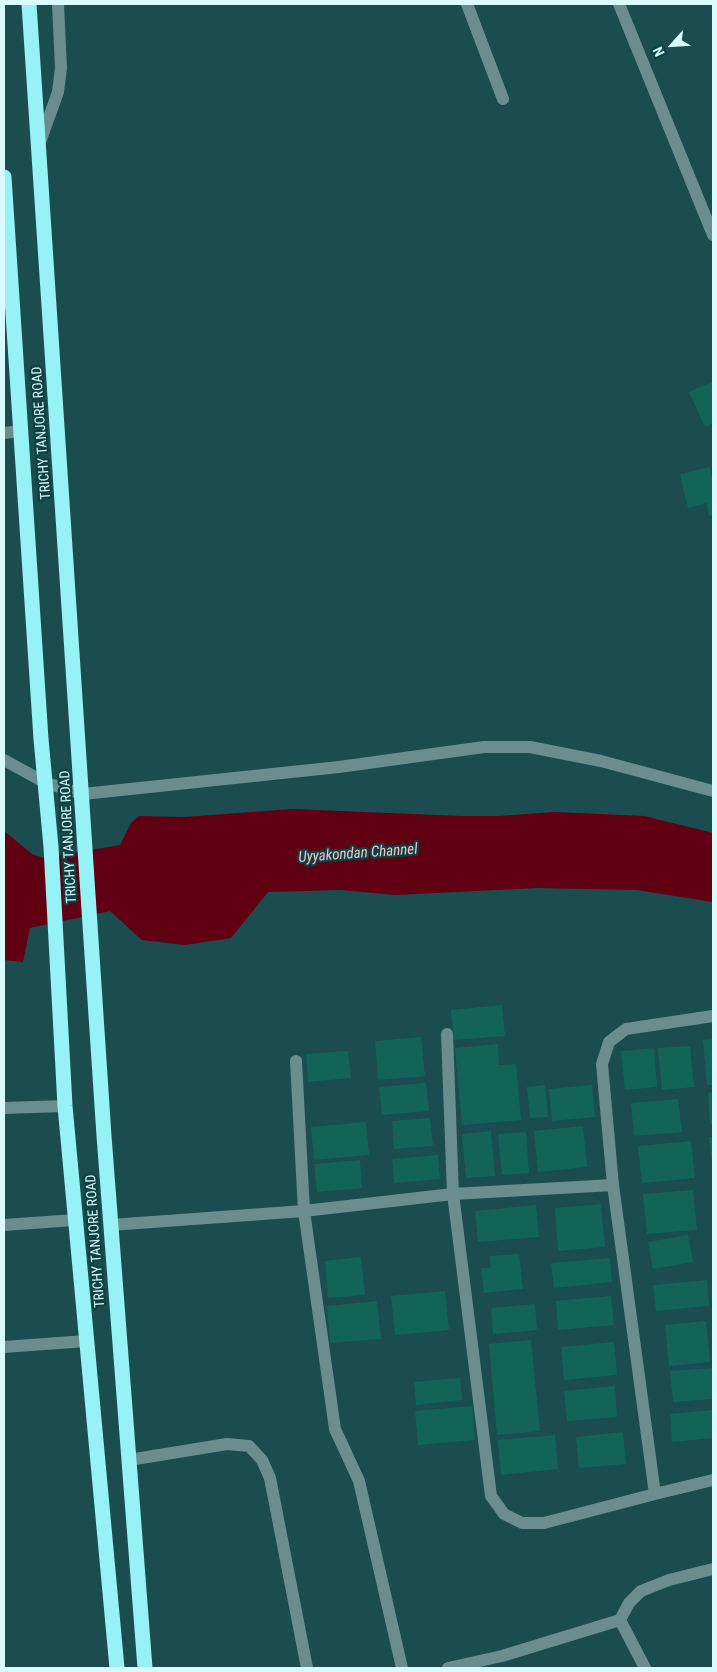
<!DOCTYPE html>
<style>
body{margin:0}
#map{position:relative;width:717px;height:1672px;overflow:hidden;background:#1b4c4f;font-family:"Roboto Condensed",sans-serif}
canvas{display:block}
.frame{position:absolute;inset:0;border:5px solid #dafbfd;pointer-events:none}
.north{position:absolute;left:647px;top:20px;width:50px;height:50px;-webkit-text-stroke:4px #0d4144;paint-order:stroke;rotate:244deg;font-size:14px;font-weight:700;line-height:20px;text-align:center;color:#dafbfd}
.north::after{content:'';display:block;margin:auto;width:18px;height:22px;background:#dafbfd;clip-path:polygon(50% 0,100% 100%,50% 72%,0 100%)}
</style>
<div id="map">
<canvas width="717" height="1672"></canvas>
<div class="frame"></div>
<div class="north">N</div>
</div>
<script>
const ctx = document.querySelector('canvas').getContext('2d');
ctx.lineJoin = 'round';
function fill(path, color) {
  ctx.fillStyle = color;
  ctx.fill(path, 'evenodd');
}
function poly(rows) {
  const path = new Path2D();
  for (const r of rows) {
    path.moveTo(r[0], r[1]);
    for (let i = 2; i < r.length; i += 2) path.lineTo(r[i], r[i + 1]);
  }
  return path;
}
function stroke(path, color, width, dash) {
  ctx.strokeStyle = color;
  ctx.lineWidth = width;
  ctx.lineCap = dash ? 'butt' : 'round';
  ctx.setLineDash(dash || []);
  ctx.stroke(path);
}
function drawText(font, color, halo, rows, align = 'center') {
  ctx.font = font + ' "Roboto Condensed",sans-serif';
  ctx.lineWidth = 4.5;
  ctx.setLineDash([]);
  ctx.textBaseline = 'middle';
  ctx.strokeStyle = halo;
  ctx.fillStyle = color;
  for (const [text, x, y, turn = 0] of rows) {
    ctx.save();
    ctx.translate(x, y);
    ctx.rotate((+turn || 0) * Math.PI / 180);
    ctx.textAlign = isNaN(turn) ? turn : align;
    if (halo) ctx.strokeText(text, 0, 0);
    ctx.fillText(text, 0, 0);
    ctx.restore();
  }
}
const water = poly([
 [292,809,461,816,499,816,554,812,644,816,713,833,713,902,637,890,537,888,395,895,341,890,268,892,231,938,185,945,142,940,110,911,30,928,23,962,4,960,4,831,32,854,43,858,120,845,131,823,139,816,184,817]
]);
const building = poly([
 [712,382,713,423,705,427,689,392],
 [710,467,713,481,713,515,709,516,707,503,688,508,680,474],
 [502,1005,505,1036,454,1040,451,1010],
 [421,1037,425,1076,378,1080,375,1041],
 [713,1039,713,1085,707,1085,703,1040],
 [498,1044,499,1065,516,1064,521,1120,462,1125,455,1048],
 [690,1046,694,1087,662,1090,658,1048],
 [654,1048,657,1087,625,1090,621,1051],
 [348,1051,351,1078,308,1082,306,1054],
 [426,1083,429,1111,382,1115,379,1087],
 [545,1085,548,1117,530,1118,527,1087],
 [592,1085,595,1117,552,1121,549,1089],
 [713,1092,713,1123,710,1124,708,1093],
 [678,1099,682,1132,634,1136,631,1103],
 [430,1118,433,1146,394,1149,392,1121],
 [366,1122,369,1155,314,1160,311,1127],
 [583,1126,587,1167,538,1172,534,1131],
 [491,1131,495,1176,466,1178,462,1134],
 [526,1132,529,1173,502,1175,498,1134],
 [709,1137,713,1137,713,1164,712,1164],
 [691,1141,695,1178,642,1183,638,1146],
 [438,1155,440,1179,394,1183,392,1159],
 [360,1160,362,1188,317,1192,314,1164],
 [693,1190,697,1230,647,1234,643,1194],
 [601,1204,605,1247,558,1251,555,1208],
 [536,1205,539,1237,478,1242,475,1211],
 [688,1235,693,1262,653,1269,648,1242],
 [519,1254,523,1289,484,1293,481,1268,491,1268,490,1256],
 [361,1257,365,1295,328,1298,325,1261],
 [610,1258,612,1282,554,1288,551,1263],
 [707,1280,709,1306,656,1311,653,1285],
 [445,1291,449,1330,395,1335,391,1296],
 [611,1296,614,1325,558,1330,556,1301],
 [377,1301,381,1339,330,1343,327,1306],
 [535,1304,537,1330,493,1334,491,1308],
 [706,1321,710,1362,669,1366,665,1325],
 [531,1340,540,1431,497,1435,489,1344],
 [614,1342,617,1375,564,1380,561,1347],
 [712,1368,713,1399,673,1402,670,1371],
 [460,1378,462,1400,416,1405,414,1382],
 [615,1386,617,1417,567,1421,564,1391],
 [472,1406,475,1440,418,1445,415,1411],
 [713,1410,713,1438,672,1442,670,1414],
 [623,1432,626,1464,579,1468,576,1437],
 [555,1435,558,1469,501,1475,498,1440]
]);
const minor = poly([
 [467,4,503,99],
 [619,4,713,235],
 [39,145,58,92,61,68,58,4],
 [4,433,21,431],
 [4,760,46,783,83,794,339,767,484,747,530,747,601,761,713,791],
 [447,1034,453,1194,491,1496,504,1514,522,1523,544,1523,655,1494],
 [296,1061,304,1211,335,1429,359,1481,402,1668],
 [4,1108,65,1106],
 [613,1185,602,1064,609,1042,626,1029,713,1016],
 [4,1225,75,1220],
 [111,1225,304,1211,453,1194,613,1185,655,1494,713,1480],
 [4,1347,86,1341],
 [129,1460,227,1444,249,1446,262,1460,270,1478,307,1668],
 [620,1620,629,1603,641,1591,669,1580,713,1569],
 [448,1668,502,1656,620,1620,645,1668]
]);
const highway = poly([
 [29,4,104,1136,145,1668],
 [4,177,41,739,51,847,65,1106,117,1668]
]);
const streetNames = [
 ["TRICHY TANJORE ROAD",42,433,-94],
 ["TRICHY TANJORE ROAD",69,837,-93],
 ["TRICHY TANJORE ROAD",96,1241,-94]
];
const waterNames = [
 ["Uyyakondan Channel",358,854,-4]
];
fill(water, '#620013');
fill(building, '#126458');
stroke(minor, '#6a8d8f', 12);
stroke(highway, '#97f2f6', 15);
drawText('14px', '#dafbfd', '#0d4144', streetNames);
drawText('italic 15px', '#f8c1c0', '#0d4144', waterNames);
</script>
